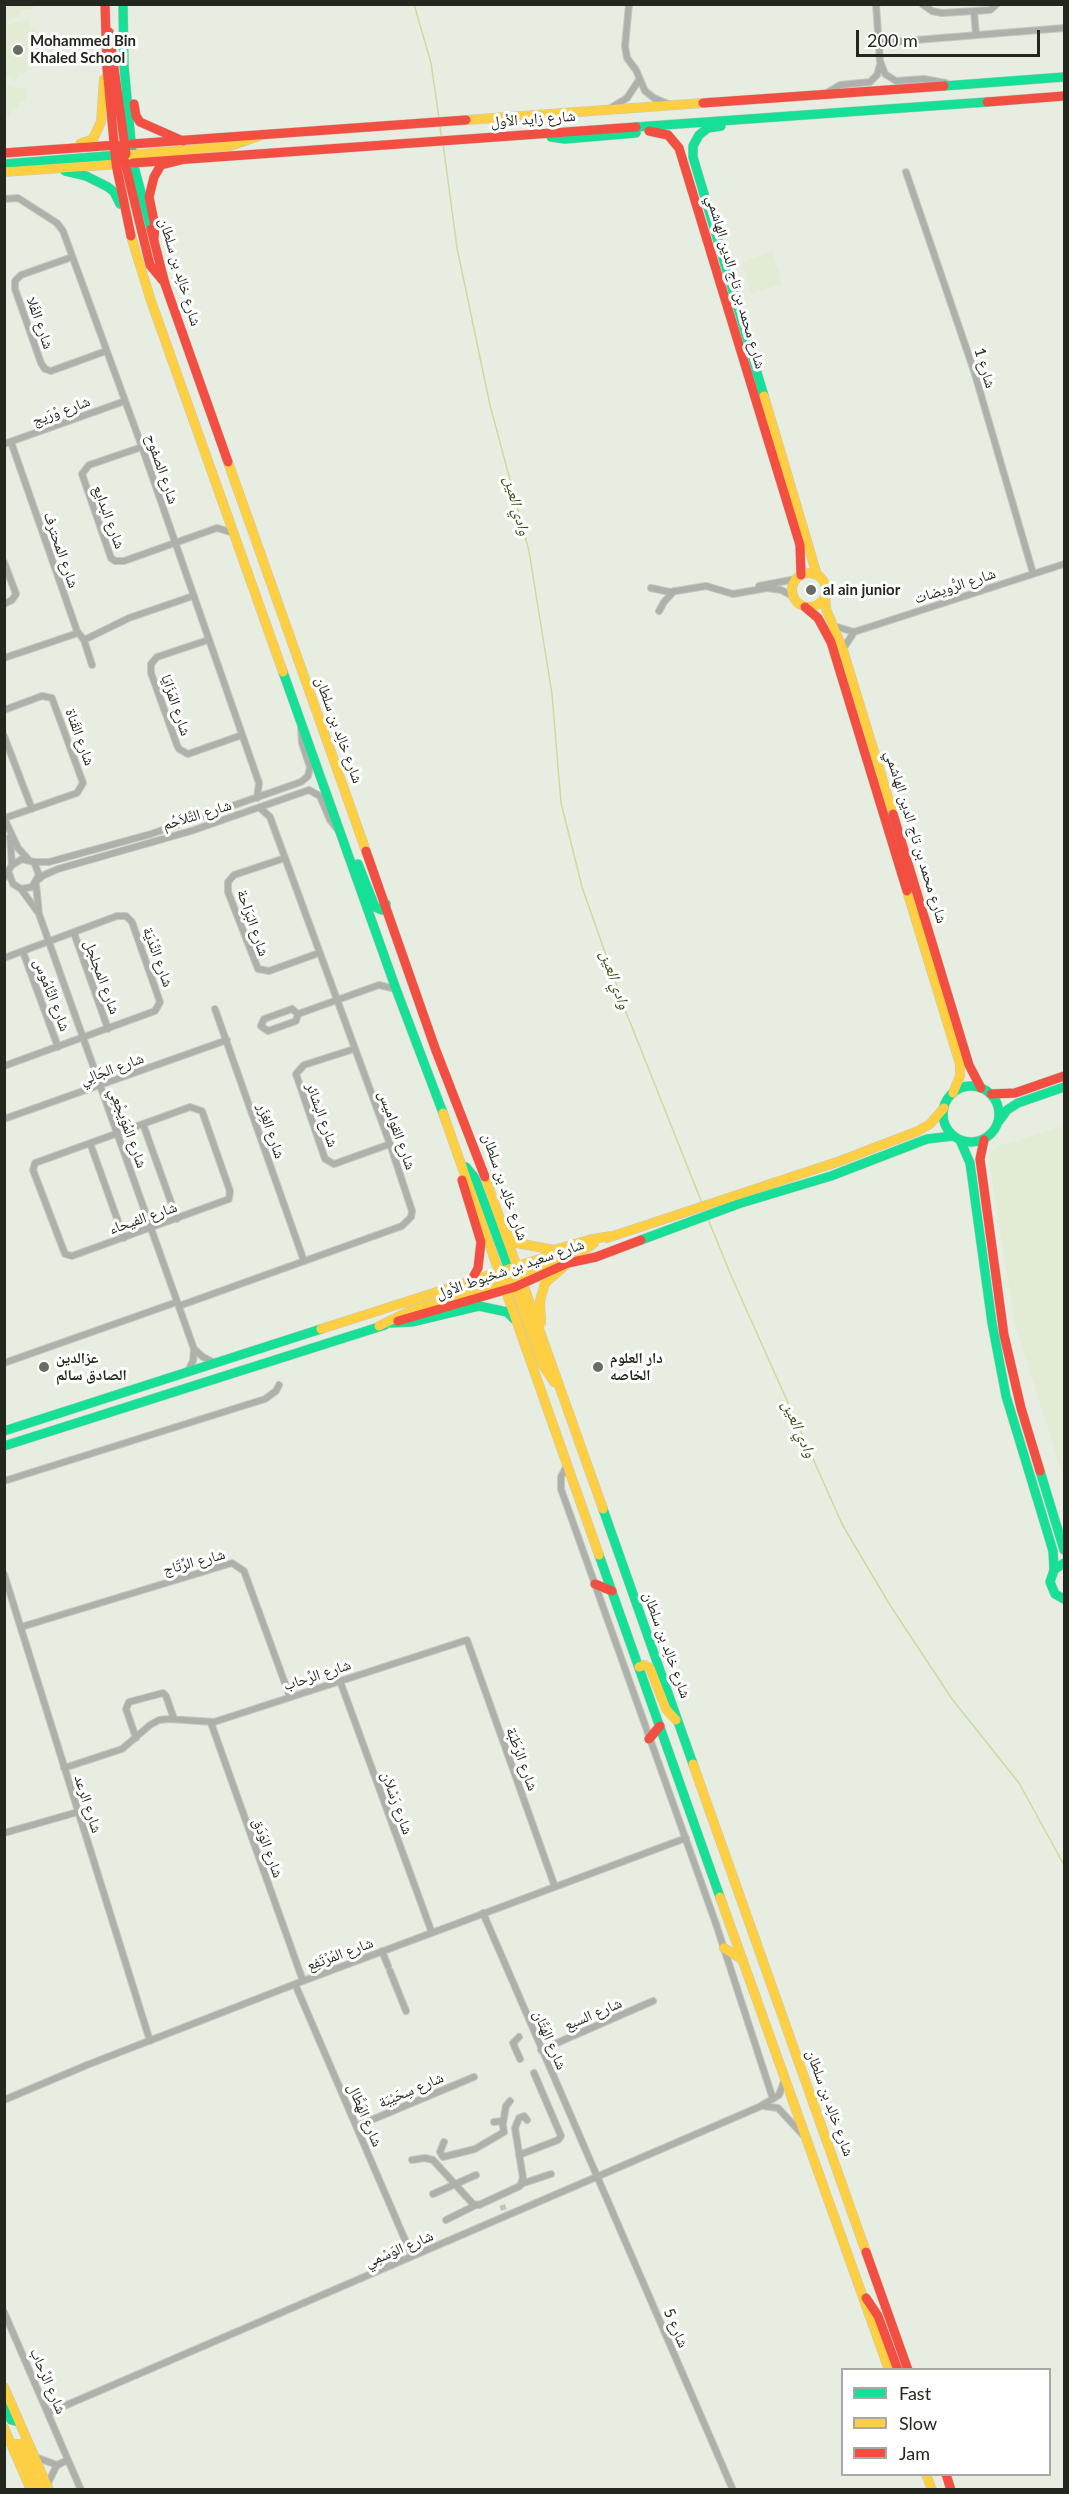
<!DOCTYPE html>
<meta charset="utf-8">
<style>
body{margin:0}
#map{position:relative;width:1069px;height:2494px;overflow:hidden;background:#e8ede1;font-family:Lato,sans-serif}
canvas{display:block}
.frame{position:absolute;inset:0;border:6px solid #23271e;pointer-events:none}
.legend{position:absolute;left:841px;top:2368px;width:210px;height:108px;box-sizing:border-box;background:#fff;border:2px solid #a7a9a5;margin:0;padding:8px 10px;list-style:none;font-size:18px;color:#23271e}
.legend li{display:flex;align-items:center;gap:12px;height:30px}
.legend b{width:30px;border:2px solid #a7a9a5}
.scale{position:absolute;left:856px;top:30px;width:184px;height:27px;box-sizing:border-box;border:3px solid #23271e;border-top:0;padding-left:8px;font-size:18px;line-height:21px;white-space:nowrap;color:#23271e;-webkit-text-stroke:4px #fff;paint-order:stroke}
</style>
<div id="map">
<canvas width="1069" height="2494"></canvas>
<div class="frame"></div>
<ul class="legend">
<li><b style="height:8px;background:#16e098"></b>Fast</li>
<li><b style="height:8px;background:#ffcf43"></b>Slow</li>
<li><b style="height:8px;background:#f24e42"></b>Jam</li>
</ul>
<div class="scale">200 m</div>
</div>
<script>
const ctx = document.querySelector('canvas').getContext('2d');
ctx.lineJoin = 'round';
function fill(path, color) {
  ctx.fillStyle = color;
  ctx.fill(path, 'evenodd');
}
function poly(rows) {
  const path = new Path2D();
  for (const r of rows) {
    if (r.length === 3) {
      path.moveTo(r[0] + r[2], r[1]);
      path.arc(r[0], r[1], r[2], 0, 2 * Math.PI);
      continue;
    }
    path.moveTo(r[0], r[1]);
    for (let i = 2; i < r.length; i += 2) path.lineTo(r[i], r[i + 1]);
  }
  return path;
}
function stroke(path, color, width, dash) {
  ctx.strokeStyle = color;
  ctx.lineWidth = width;
  ctx.lineCap = dash ? 'butt' : 'round';
  ctx.setLineDash(dash || []);
  ctx.stroke(path);
}
function drawText(font, color, halo, rows, align = 'center') {
  ctx.font = font + ' Lato,"Noto Naskh Arabic",sans-serif';
  ctx.lineWidth = 6;
  ctx.setLineDash([]);
  ctx.textBaseline = 'middle';
  ctx.strokeStyle = halo;
  ctx.fillStyle = color;
  for (const [text, x, y, turn = 0] of rows) {
    ctx.save();
    ctx.translate(x, y);
    ctx.rotate((+turn || 0) * Math.PI / 180);
    ctx.textAlign = isNaN(turn) ? turn : align;
    if (halo) ctx.strokeText(text, 0, 0);
    ctx.fillText(text, 0, 0);
    ctx.restore();
  }
}
const built = poly([
 [4,5,34,5,34,8,20,11,19,16,9,19,8,25,29,18,31,30,35,28,37,35,32,37,34,41,31,59,27,60,26,65,29,69,24,74,21,72,14,82,5,73],
 [4,86,27,89,25,102,20,102,18,109,14,109,6,119],
 [772,252,782,284,751,294,742,263],
 [1064,1126,1064,1480,1015,1324,988,1156,995,1147]
]);
const stream = poly([
 [414,4,431,63,439,118],
 [440,125,441,135],
 [443,143,457,248,490,405,529,551,552,694,561,803,582,887,626,1012,702,1203],
 [708,1219,730,1273,843,1526,890,1605,952,1699,1019,1783,1064,1865]
]);
const streetTunnel = poly([
 [502,2205,504,2210]
]);
const street = poly([
 [629,4,625,46,627,58,636,70,645,91,654,98,668,104],
 [876,4,880,61,885,74,896,81,924,79,946,83],
 [922,4,932,11,942,13,990,10,997,4],
 [974,11,976,35],
 [879,43,1064,28],
 [825,94,840,85,870,82,877,75,880,65],
 [611,108,627,98,639,80],
 [906,172,974,371,1033,573],
 [4,199,18,198,57,223,63,231,142,447,259,783,257,798],
 [72,257,21,275,15,281,15,289,41,363,45,369,51,371,106,351],
 [11,442,77,631,84,640,92,665],
 [4,444,125,401],
 [142,447,89,465,82,474,111,558,115,561,124,561,217,528,234,533],
 [4,562,16,594,12,600,4,604],
 [759,586,796,579],
 [651,588,670,592,706,586,733,594,767,588,781,590,793,596],
 [659,611,664,602,674,591],
 [834,626,854,632,1064,564],
 [84,640,129,618,193,596],
 [208,640,157,657,151,664,151,673,177,745,179,749,188,754,242,735],
 [843,649,854,632],
 [4,658,78,633],
 [4,710,42,696,52,698,83,783,77,793,5,818],
 [4,736,32,809],
 [4,818,18,848,28,859],
 [10,837,12,865],
 [285,858,234,875,228,882,228,892,258,969,269,971,319,953],
 [34,862,49,862,151,834,301,782,308,776,310,767,302,743,301,728],
 [4,878,12,865,22,859,34,862,39,875,32,887,21,889,13,884,9,873],
 [38,880,44,875,58,869,191,831,309,790,320,796,330,820,338,830],
 [36,884,39,914,194,1349,203,1357,215,1363],
 [21,889,37,911],
 [74,933,108,1029],
 [23,952,58,1047],
 [4,958,117,916,126,916,132,922,160,1002,155,1011,4,1066],
 [215,1009,304,1261],
 [292,1009,298,1014,296,1021,268,1031,261,1026,264,1019,292,1009],
 [298,1014,379,985,396,989],
 [354,1049,304,1065,296,1074,325,1159,334,1164,390,1144],
 [190,1107,202,1111,230,1191,229,1199,72,1256,65,1254,33,1170,35,1163,190,1107],
 [4,1119,227,1040],
 [143,1124,177,1219],
 [90,1143,124,1238],
 [179,1306,402,1226,411,1217,412,1211,390,1144,270,817,260,808],
 [4,1363,177,1302],
 [188,1371,193,1361,194,1350],
 [567,1465,561,1477,561,1489,716,1924,773,2099],
 [4,1481,265,1399,276,1391,279,1385],
 [4,1574,150,2041],
 [21,1627,232,1563,244,1571,290,1697],
 [340,1681,432,1933],
 [211,1723,303,1981],
 [136,1738,126,1709,129,1702,163,1693,166,1696,174,1719],
 [64,1768,122,1749,150,1725,159,1720,169,1719,214,1722,467,1640,555,1887],
 [4,1833,78,1812],
 [483,1913,733,2490],
 [382,1951,388,1966],
 [390,1971,406,2011],
 [295,1984,412,2256],
 [519,2037,513,2043,520,2059],
 [541,2050,653,2001],
 [4,2100,87,2065,303,1981,686,1838],
 [763,2106,778,2108,803,2135],
 [503,2123,506,2106,510,2101],
 [357,2126,474,2077],
 [444,2142,440,2152,443,2157,475,2149,504,2132,502,2121,494,2122],
 [519,2155,558,2140,561,2136,534,2073],
 [412,2160,425,2158,433,2160,473,2204,479,2205,520,2186,523,2178,515,2128,519,2118,524,2116,527,2120],
 [521,2184,551,2174],
 [433,2194,476,2175],
 [446,2220,476,2205],
 [4,2312,81,2490],
 [48,2413,759,2107,779,2095,785,2079],
 [35,2457,57,2465],
 [47,2485,57,2465,68,2460]
]);
const fast = poly([
 [123,4,124,66,133,163,151,229],
 [944,86,1064,77],
 [721,126,708,128,699,135,693,146,693,157,764,396],
 [636,127,987,102],
 [551,137,565,139,636,133],
 [4,164,119,155],
 [65,171,86,176,108,187,114,192,120,204],
 [283,672,396,989,443,1113],
 [358,864,375,907,382,910,386,904],
 [971,1114,28],
 [999,1121,1007,1110,1018,1103,1064,1087],
 [960,1140,970,1163,992,1323,1006,1396,1053,1551,1054,1570],
 [466,1167,475,1178,513,1280],
 [641,1240,738,1204,831,1176,927,1139,953,1136],
 [391,1323,412,1322,479,1306,507,1312,514,1319],
 [4,1431,321,1329],
 [4,1446,385,1325],
 [1040,1471,1064,1550],
 [603,1509,693,1764],
 [599,1555,720,1897],
 [1064,1563,1054,1570,1050,1582,1055,1594,1064,1599],
 [4,2405,11,2420,19,2422]
]);
const slow = poly([
 [466,120,703,103],
 [80,144,93,139,101,122,104,79],
 [129,155,230,146,259,136],
 [4,172,119,164],
 [131,236,150,298,283,672],
 [764,396,817,575],
 [228,462,366,851],
 [809,590,17],
 [825,596,826,609,843,650,893,814],
 [907,891,960,1064,960,1076,953,1093],
 [443,1113,599,1555],
 [485,1177,603,1509],
 [508,1233,517,1243,554,1250,592,1239,612,1236],
 [607,1238,840,1161,918,1131,930,1124,944,1108],
 [516,1277,578,1255,594,1243],
 [508,1278,512,1280,515,1287,542,1364,554,1382],
 [541,1323,540,1301,545,1283,568,1263],
 [379,1326,412,1310,512,1280,516,1267],
 [321,1329,565,1251],
 [639,1667,644,1665,650,1668,666,1709,676,1720],
 [693,1764,866,2252],
 [720,1897,889,2370],
 [724,1948,743,1960],
 [4,2387,49,2490],
 [4,2428,31,2490],
 [11,2444,21,2444,41,2490],
 [926,2474,932,2490]
]);
const jam = poly([
 [105,4,107,68,116,164,131,236],
 [109,32,126,154],
 [987,102,1064,96],
 [703,103,944,86],
 [134,104,136,116,140,122,183,141],
 [649,131,668,135,679,148,800,545,801,575],
 [132,144,466,120],
 [113,145,120,151,124,159,150,265,165,283],
 [4,153,117,145],
 [133,163,636,127],
 [151,229,165,284,228,462],
 [154,238,155,226,149,197,154,177,161,165,181,160],
 [805,607,818,618,831,642,907,891],
 [893,814,969,1065,981,1088],
 [366,851,435,1048,485,1177],
 [991,1094,1015,1093,1064,1076],
 [984,1140,980,1159,1004,1335,1021,1408,1040,1471],
 [462,1180,481,1242,478,1268,470,1283],
 [398,1321,515,1287,568,1263,596,1257,641,1240],
 [595,1584,612,1591],
 [649,1739,660,1726],
 [866,2252,908,2370],
 [866,2298,878,2316,898,2370],
 [946,2474,951,2490]
]);
const markers = [
 [18,50,6,"#686c62"],
 [811,590,6,"#686c62"],
 [44,1367,6,"#686c62"],
 [598,1367,6,"#686c62"]
];
const poiNames = [
 ["Mohammed Bin",30,41],
 ["Khaled School",30,58],
 ["al ain junior",823,590],
 ["عزالدين",56,1358],
 ["الصادق سالم",56,1375],
 ["دار العلوم",610,1358],
 ["الخاصه",610,1375]
];
const streetNames = [
 ["شارع زايد الأول",533,119,-4],
 ["شارع خالِد بن سلطان",180,272,73],
 ["شارع محمد بن تاج الدين الهاشمي",736,282,74],
 ["شارع الفَلا",40,323,71],
 ["شارع 1",985,368,73],
 ["شارع وْرَيج",61,411,-20],
 ["شارع الصفوح",162,469,71],
 ["شارع البدايع",109,517,70],
 ["شارع المحترف",61,550,71],
 ["شارع الرُّويضات",955,586,-18],
 ["شارع المَزَايَا",176,705,71],
 ["شارع خالِد بن سلطان",339,730,70],
 ["شارع القَناة",80,737,70],
 ["شارع التَّلاَحُم",197,815,-17],
 ["شارع محمد بن تاج الدين الهاشمي",916,837,73],
 ["شارع البَرَاحة",253,923,71],
 ["شارع النَّدْيَة",158,957,70],
 ["شارع المجلجل",102,977,70],
 ["شارع النَّامُوس",52,995,69],
 ["شارع الجَالِي",112,1069,-20],
 ["شارع البشائر",322,1115,70],
 ["شارع المُوَيجْعِي",128,1128,70],
 ["شارع القواميس",397,1130,70],
 ["شارع الغِزَر",271,1131,71],
 ["شارع خالِد بن سلطان",505,1187,71],
 ["شارع الفيحاء",143,1218,-19],
 ["شارع سعيد بن شخبوط الأول",510,1269,-19],
 ["شارع الرِّتَاج",194,1562,-15],
 ["شارع خالِد بن سلطان",667,1645,70],
 ["شارع الرِّحاب",317,1675,-18],
 ["شارع الرُطَبَة",522,1759,70],
 ["شارع رَسْلاَن",397,1803,70],
 ["شارع الرعد",88,1804,72],
 ["شارع الوَدَق",268,1848,70],
 ["شارع المُرْتَفِع",340,1954,-20],
 ["شارع السبع",593,2014,-23],
 ["شارع الهَتَّان",550,2040,67],
 ["شارع سِحَيْبَة",411,2090,-23],
 ["شارع خالِد بن سلطان",830,2103,70],
 ["شارع الهَطَّال",365,2115,67],
 ["شارع الوَسْمِي",399,2249,-23],
 ["شارع 5",676,2328,67],
 ["شارع الرِّحاب",48,2381,67]
];
const waterNames = [
 ["وادي العين",517,506,75],
 ["وادي العين",615,980,71],
 ["وادي العين",799,1429,66]
];
fill(built, '#e2ebd4');
stroke(stream, '#c6dd9c', 1.5);
stroke(streetTunnel, '#c1c5ba', 6, [6, 3]);
stroke(street, '#c5c9bf', 8);
stroke(fast, '#c5c9bf', 10);
stroke(slow, '#c5c9bf', 10);
stroke(jam, '#c5c9bf', 10);
stroke(street, '#aeb1ab', 6);
stroke(fast, '#16e098', 9);
stroke(slow, '#ffcf43', 9);
stroke(jam, '#f24e42', 9);
for (const [x, y, r, color] of markers) {
  const dot = new Path2D();
  dot.arc(x, y, r, 0, 2 * Math.PI);
  ctx.fillStyle = color;
  ctx.fill(dot);
  stroke(dot, '#fff', 2);
}
drawText('bold 15px', '#23271e', '#fff', poiNames, 'left');
drawText('15px', '#23271e', '#fff', streetNames);
drawText('italic 16px', '#415416', '#fff', waterNames);
</script>
